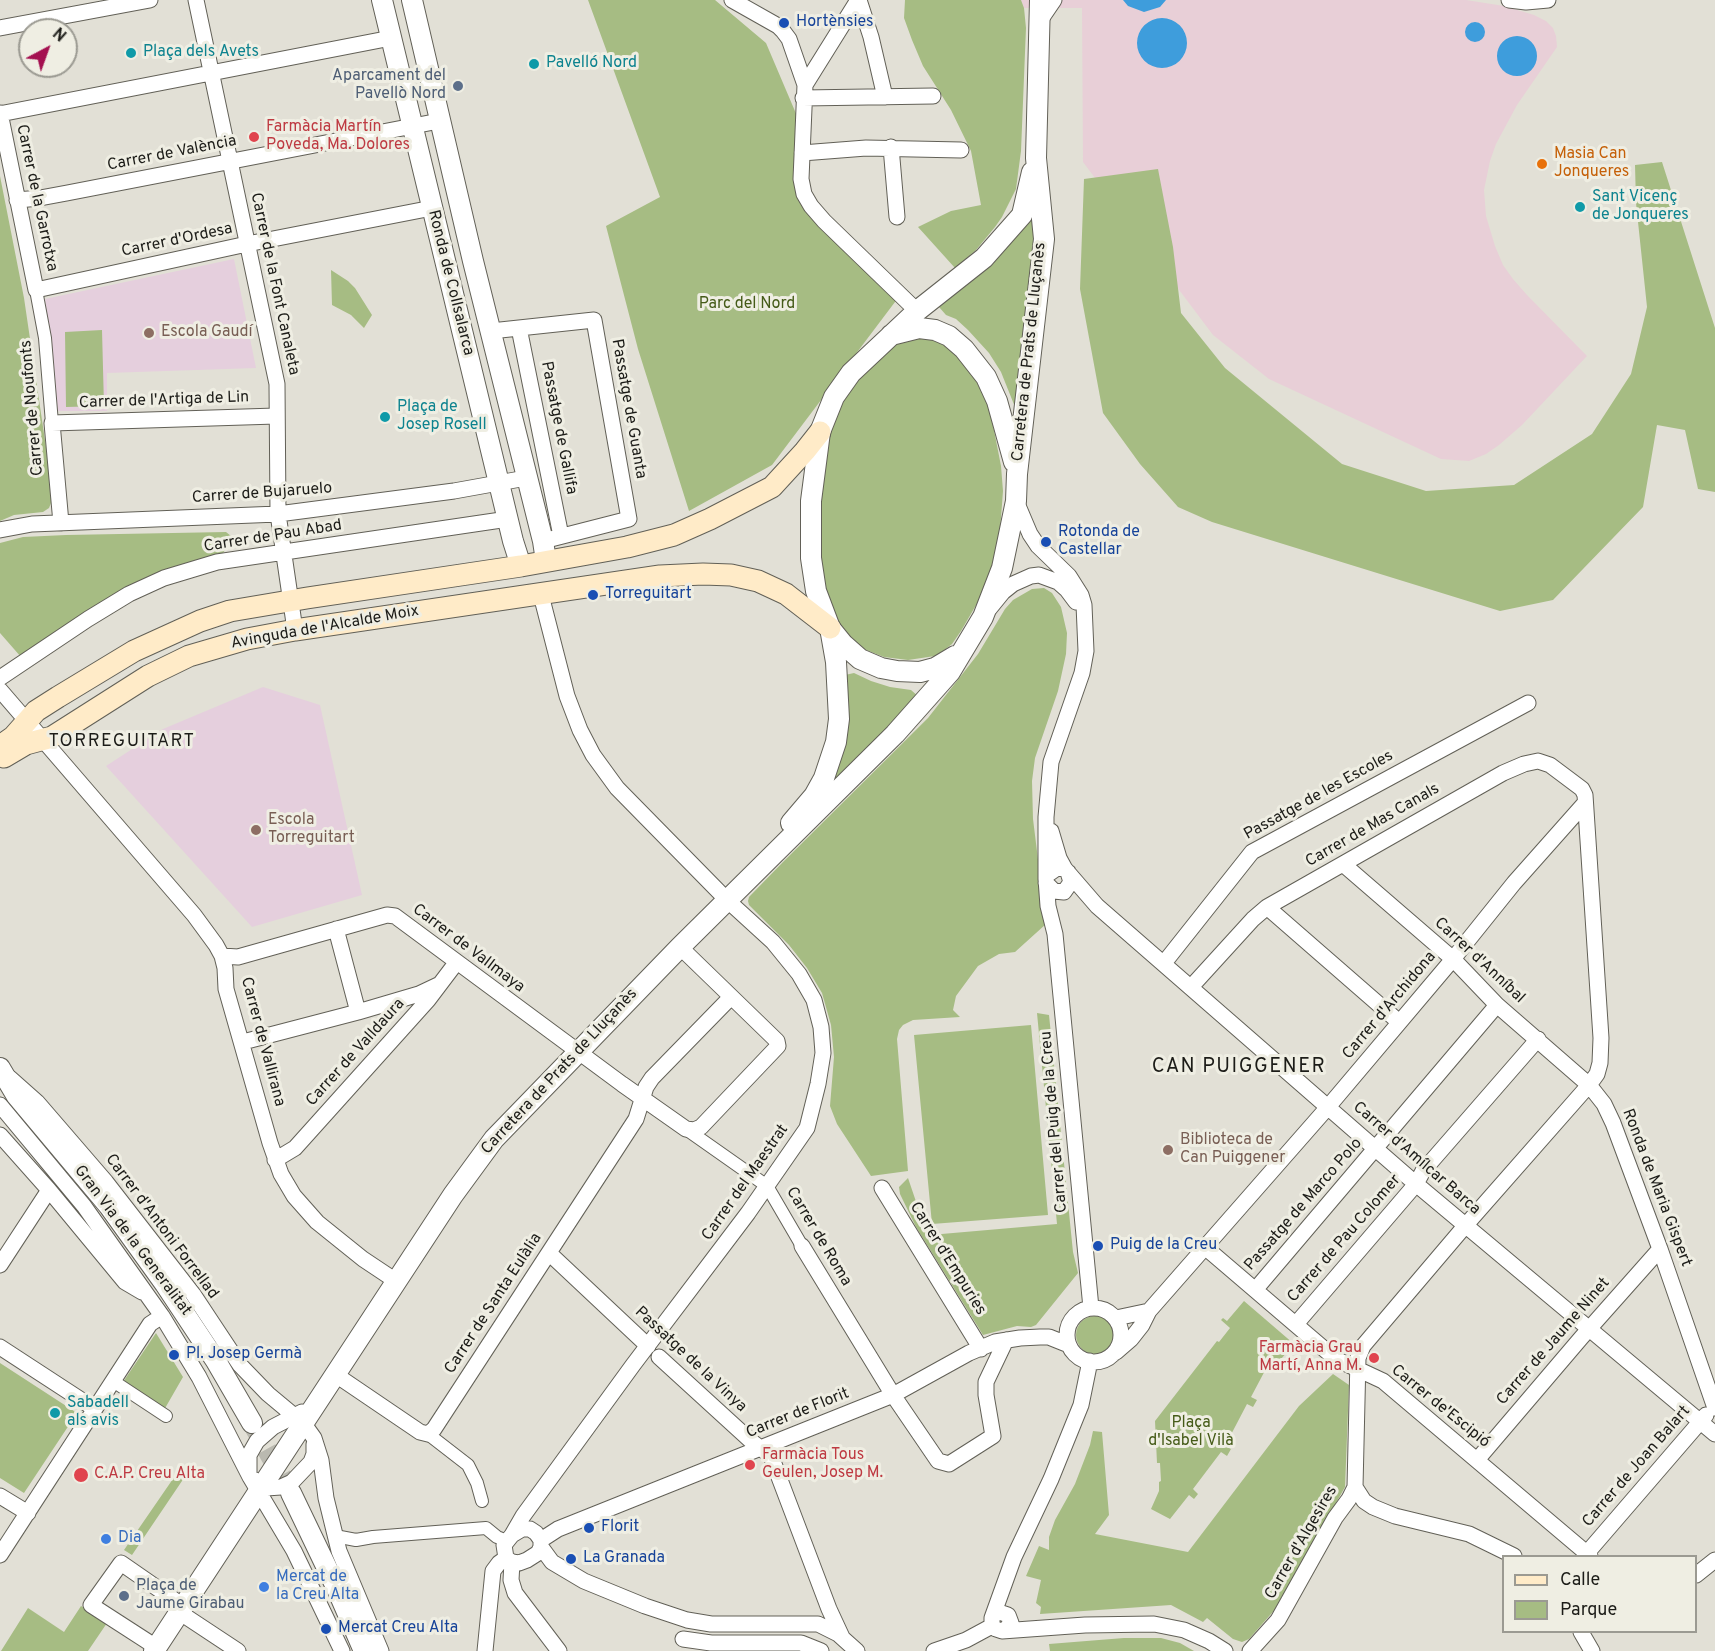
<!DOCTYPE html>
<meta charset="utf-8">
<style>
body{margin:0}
#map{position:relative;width:1715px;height:1651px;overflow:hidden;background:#e2e0d6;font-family:Overpass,sans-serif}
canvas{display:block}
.legend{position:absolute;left:1502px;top:1555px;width:195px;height:78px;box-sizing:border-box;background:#efeee3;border:2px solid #9b9a92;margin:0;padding:8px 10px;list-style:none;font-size:18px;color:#1c1c18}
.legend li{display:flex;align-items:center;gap:12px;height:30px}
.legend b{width:30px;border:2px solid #9b9a92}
.north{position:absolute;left:18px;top:18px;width:60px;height:60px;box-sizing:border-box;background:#efeee3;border:2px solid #9b9a92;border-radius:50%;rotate:41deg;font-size:16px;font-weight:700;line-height:24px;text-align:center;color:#1c1c18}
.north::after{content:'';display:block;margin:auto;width:21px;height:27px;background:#a41050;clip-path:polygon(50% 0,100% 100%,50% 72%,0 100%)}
</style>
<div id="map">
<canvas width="1715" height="1651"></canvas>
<ul class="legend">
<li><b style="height:8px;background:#ffebc8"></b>Calle</li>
<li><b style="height:16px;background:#a6bc83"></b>Parque</li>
</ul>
<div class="north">N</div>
</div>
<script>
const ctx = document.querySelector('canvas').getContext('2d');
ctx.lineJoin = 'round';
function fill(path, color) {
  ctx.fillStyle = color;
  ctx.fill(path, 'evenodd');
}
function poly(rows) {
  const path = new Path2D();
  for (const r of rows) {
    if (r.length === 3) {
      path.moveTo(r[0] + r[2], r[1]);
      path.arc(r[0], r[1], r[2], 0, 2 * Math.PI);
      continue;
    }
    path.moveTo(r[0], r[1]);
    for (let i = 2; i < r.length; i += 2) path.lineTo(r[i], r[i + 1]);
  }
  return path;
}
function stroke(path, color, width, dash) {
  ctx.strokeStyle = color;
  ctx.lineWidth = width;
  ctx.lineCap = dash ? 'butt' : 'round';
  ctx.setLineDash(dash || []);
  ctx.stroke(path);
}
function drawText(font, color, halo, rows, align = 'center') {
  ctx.font = font + ' Overpass,sans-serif';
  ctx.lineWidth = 6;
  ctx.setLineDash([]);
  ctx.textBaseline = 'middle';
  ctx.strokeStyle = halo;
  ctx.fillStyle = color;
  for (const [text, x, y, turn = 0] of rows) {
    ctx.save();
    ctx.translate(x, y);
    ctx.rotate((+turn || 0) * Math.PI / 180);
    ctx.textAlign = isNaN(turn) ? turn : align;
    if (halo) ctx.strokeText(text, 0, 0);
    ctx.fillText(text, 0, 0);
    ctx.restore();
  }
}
const industrial = poly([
 [1021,0,1466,0,1504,6,1534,15,1546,21,1553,28,1556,36,1557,47,1517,105,1496,144,1490,161,1484,190,1486,216,1495,246,1503,265,1513,279,1527,295,1587,356,1522,425,1499,445,1486,454,1469,461,1441,459,1269,379,1213,335,1083,162,1082,8,1024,8]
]);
const education = poly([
 [234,259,256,368,107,373,107,411,58,411,45,299],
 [263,687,320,705,362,895,252,927,106,766,163,729]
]);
const green = poly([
 [588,0,715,0,766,43,803,130,806,199,901,294,772,465,689,511,638,349,606,226,660,197],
 [905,0,1021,0,1024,8,1026,28,1021,151,1016,189,1002,217,995,227,976,250,955,268,918,227,951,211,981,205,971,151,951,110,923,66,912,40,904,18],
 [1662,162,1715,328,1715,492,1698,489,1685,430,1657,425,1643,507,1553,600,1500,611,1212,522,1178,507,1140,464,1103,413,1080,289,1084,179,1158,169,1173,247,1181,313,1225,368,1342,464,1426,491,1514,485,1592,434,1631,374,1647,307,1636,203,1635,165],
 [0,176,24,298,52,488,51,503,49,508,43,512,14,515,0,521],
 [1029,213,1036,214,1030,296,1015,407,1001,372,989,353,968,330,956,319,946,315,939,307,991,266,1002,253],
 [331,270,348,281,355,288,372,315,364,328,351,315,332,305],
 [102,330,104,406,66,407,65,332],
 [912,337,935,337,952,349,977,380,986,397,992,420,1001,466,1003,491,1000,531,992,566,979,600,961,631,952,644,943,651,935,656,908,660,884,657,861,648,839,627,824,587,820,560,819,506,829,437,833,423,847,394,864,372,896,343],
 [226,532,231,536,231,543,222,554,21,657,0,633,0,543,23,537,66,535],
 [1044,588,1052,593,1061,607,1067,633,1066,654,1058,691,1035,758,1032,781,1033,819,1046,924,1015,952,999,954,978,966,956,996,953,1010,960,1017,913,1020,903,1025,899,1030,897,1039,908,1171,871,1176,837,1124,830,1106,834,1057,831,1025,822,993,807,968,789,945,749,905,748,901,749,897,783,862,928,718,978,654,1005,609,1013,600,1032,589],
 [854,673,871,681,890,687,911,690,919,697,836,781,834,777,845,740,848,716,845,675],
 [1037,1013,1049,1015,1073,1252,1078,1273,1036,1325,1031,1327,1017,1326,983,1335,916,1227,900,1194,899,1187,908,1178,926,1231,930,1235,1057,1224],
 [1031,1025,1048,1215,932,1224,914,1035],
 [1244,1301,1294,1344,1275,1366,1269,1363,1251,1397,1257,1400,1253,1407,1247,1404,1225,1446,1231,1449,1227,1456,1221,1452,1193,1489,1198,1494,1194,1499,1189,1495,1170,1519,1151,1509,1159,1491,1159,1482,1161,1481,1160,1463,1157,1463,1155,1421,1217,1341,1219,1342,1230,1328,1221,1320,1223,1318,1227,1321],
 [1095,1335,19],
 [156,1333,183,1377,164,1410,123,1382],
 [0,1363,77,1413,24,1493,0,1478],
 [1333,1374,1349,1385,1345,1487,1278,1606,1249,1639,1242,1642,1233,1639,1207,1618,1203,1622,1171,1605,1040,1614,1041,1607,1036,1603,1041,1580,1026,1576,1039,1546,1049,1550,1049,1537,1055,1520,1075,1484,1090,1445,1093,1431,1102,1432,1109,1515,1095,1534,1188,1552,1299,1406],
 [177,1473,184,1478,132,1555,124,1550],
 [81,1606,107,1623,88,1651,1,1651,28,1608,64,1632],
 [1124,1638,1161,1638,1180,1643,1194,1651,1050,1651,1049,1644]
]);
const water = poly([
 [1123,0,1166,0,1160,7,1144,12,1128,6],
 [1162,43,25],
 [1475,32,10],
 [1517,56,20]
]);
const tertiaryTunnel = poly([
 [252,1423,291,1493]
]);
const pedestrian = poly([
 [36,290,45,338,52,423],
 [686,1129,767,1186,802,1246],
 [113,1381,166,1416],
 [428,1434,468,1465,477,1483,482,1501],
 [335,1536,356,1540,373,1537,486,1528,497,1537,507,1541]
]);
const minor = poly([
 [196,0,277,384,278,514,295,630],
 [732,0,778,26,783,31,789,39,805,85],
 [858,0,805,85,801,179,804,194,811,206,824,221,917,311],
 [859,0,871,37,885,97],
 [1509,0,1526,2,1548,0],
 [1039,22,1054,0],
 [0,28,150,0],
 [803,98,933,96],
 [0,113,36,290,247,244,432,208],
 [0,114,391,38],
 [891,147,897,217],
 [802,153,866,148,961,150],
 [17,200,40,198,67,193,439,121],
 [519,328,561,536],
 [491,331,594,320,629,519,543,541],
 [1016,501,1030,534,1038,546,1069,576,1081,595,1084,605,1086,651,1082,673,1051,762,1046,817,1046,879,1048,906,1055,934,1091,1308],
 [61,523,52,423,276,416],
 [0,530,32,524,278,514,454,491,526,478],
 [990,608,1003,592,1013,584,1031,576,1039,575,1058,582,1067,590,1076,602],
 [0,678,88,619,129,594,164,578,217,562,508,519],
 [0,690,194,915,216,945,222,956,225,968,226,989,270,1143,281,1174,294,1196,317,1222,363,1259,396,1281],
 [1051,831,1059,858,1065,869],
 [1047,875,1057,868,1065,869,1097,906,1416,1184,1715,1434],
 [1046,883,1054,891,1064,892,1071,882,1068,872],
 [1267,907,1399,1022],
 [336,929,358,1012],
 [222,956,238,957,387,915,395,916,622,1084,686,1129,694,1130,701,1127,778,1046,777,1041,680,947],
 [1164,963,1252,852,1528,703],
 [1191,987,1253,919,1267,907,1503,773,1524,764,1538,761,1550,765,1582,789,1585,795,1601,1038,1600,1063,1597,1074,1589,1085,1604,1104,1613,1123,1660,1249,1715,1408],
 [243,1042,358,1012,419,994,438,985],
 [10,1078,37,1102,106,1182,193,1294,240,1365,268,1394,304,1424,314,1438,321,1460,326,1498,339,1551,381,1651],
 [0,1105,84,1206,162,1316,199,1377,250,1477,294,1551,342,1651],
 [0,1135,49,1190,125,1282,142,1292],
 [275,1160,295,1148,428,1000,456,963],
 [882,1188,981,1349],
 [802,1246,893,1395,938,1461,949,1464,993,1436,986,1395,986,1382,1006,1340],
 [1206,1248,1330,1354,1338,1360,1383,1381,1590,1556],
 [549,1253,648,1346],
 [0,1265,49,1190],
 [1255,1290,1497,1005],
 [1094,1335,27],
 [1116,1318,1149,1311],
 [1296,1324,1416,1184,1423,1171,1538,1039],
 [0,1347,95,1409],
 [1116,1352,1131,1339,1142,1325,1149,1311,1328,1107,1453,959,1514,883,1585,803],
 [659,1357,751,1441,771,1456,829,1609,842,1637],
 [336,1375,420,1432,428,1434,434,1429,636,1119,646,1087,652,1078,731,997],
 [1477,1460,1581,1338,1660,1249],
 [249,1472,249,1455,257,1441,273,1427,302,1412],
 [255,1480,266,1488,281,1487,292,1482,311,1462,314,1454,314,1444],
 [1355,1487,1364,1501,1373,1507,1395,1516,1469,1534,1514,1556],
 [0,1496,28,1513],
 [522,1529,530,1529,536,1533,541,1540,541,1547,538,1553,527,1560,519,1563,512,1562,506,1558,504,1545,512,1535,522,1529],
 [512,1535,523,1516,633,1365,748,1213,807,1128,818,1084,823,1053,821,1027,814,1000,799,974,773,942,727,900,617,788,593,755,580,730,567,696,541,595],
 [541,1540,558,1529,893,1395,969,1353,995,1342,1020,1338,1040,1337,1049,1337,1069,1345],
 [541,1547,552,1562,584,1581,645,1606,687,1620,711,1624,818,1624,838,1634,857,1651],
 [1587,1553,1706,1415],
 [0,1555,150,1324,162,1316],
 [512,1562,511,1580,515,1593,559,1651],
 [1696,1575,1715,1560],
 [179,1612,238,1651],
 [993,1615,999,1612,1008,1615,1011,1623,1005,1630],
 [992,1626,992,1618,1014,1557,1051,1479,1081,1405,1090,1361],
 [992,1626,996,1629,1002,1631,1085,1625,1154,1624,1184,1630,1209,1641,1225,1651],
 [1581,1632,1592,1651],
 [683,1639,711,1643,801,1643,821,1651],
 [156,1647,91,1605,121,1563,183,1606],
 [485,1651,493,1571,499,1563,506,1558],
 [934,1651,966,1640,992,1626],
 [1250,1651,1278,1620,1335,1518,1349,1499,1355,1487,1358,1358,1363,1346,1465,1226,1589,1085,1497,1005,1453,959,1343,864]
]);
const tertiary = poly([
 [382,0,513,541,521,566],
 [412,0,473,261,543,541,546,561],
 [891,335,919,328,935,330,949,336,964,349,986,377,997,401,1014,462],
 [830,628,843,644,860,659,881,668,897,671,920,672,935,668,955,656],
 [791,823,814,796,824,778,836,742,839,719,836,662,830,628,816,591,811,558,811,501,820,432,834,397,851,373,917,311,984,258,1022,215,1032,172],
 [0,1068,16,1095,109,1206,165,1284,216,1361,252,1423],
 [291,1493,337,1589,364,1651],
 [154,1651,453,1195,494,1139,680,947,895,734,950,672,983,617,1002,568,1016,501,1017,474,1044,239,1036,158,1040,0]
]);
const secondary = poly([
 [0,746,13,737,36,711,58,697,134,651,200,621,230,611,307,598,521,566,627,547,674,535,710,519,772,487,805,451,820,432],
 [4,757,26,744,52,737,148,676,189,656,247,639,295,630,660,576,703,574,731,575,758,581,786,594,830,628]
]);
const markers = [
 [784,23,6,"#1a4fb4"],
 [131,53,6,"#0f9aa8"],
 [534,64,6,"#0f9aa8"],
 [458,86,6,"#5c6f8a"],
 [254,137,6,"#e0444e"],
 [1542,164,6,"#e8710a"],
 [1580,207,6,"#0f9aa8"],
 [149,333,6,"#8d6e63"],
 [385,417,6,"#0f9aa8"],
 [1046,542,6,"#1a4fb4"],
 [593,595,6,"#1a4fb4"],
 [256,830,6,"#8d6e63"],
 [1168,1150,6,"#8d6e63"],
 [1098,1246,6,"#1a4fb4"],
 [174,1355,6,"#1a4fb4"],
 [1374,1358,6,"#e0444e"],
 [55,1413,6,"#0f9aa8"],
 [750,1465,6,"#e0444e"],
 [81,1475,8,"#e0444e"],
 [589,1528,6,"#1a4fb4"],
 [106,1539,6,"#3f7fe0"],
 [571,1559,6,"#1a4fb4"],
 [264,1587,6,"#3f7fe0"],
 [124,1596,6,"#5c6f8a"],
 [326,1629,6,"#1a4fb4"]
];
const transitNames = [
 ["Hortènsies",796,23],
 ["Rotonda de",1058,533],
 ["Castellar",1058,551],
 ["Torreguitart",605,595],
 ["Puig de la Creu",1110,1246],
 ["Pl. Josep Germà",186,1355],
 ["Florit",601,1528],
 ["La Granada",583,1559],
 ["Mercat Creu Alta",338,1629]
];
const cultureNames = [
 ["Plaça dels Avets",143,53],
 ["Pavelló Nord",546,64],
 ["Sant Vicenç",1592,198],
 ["de Jonqueres",1592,216],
 ["Plaça de",397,408],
 ["Josep Rosell",397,426],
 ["Sabadell",67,1404],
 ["als avis",67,1422]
];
const serviceNames = [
 ["Aparcament del",446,77],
 ["Pavellò Nord",446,95],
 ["Plaça de",136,1587,"left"],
 ["Jaume Girabau",136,1605,"left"]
];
const healthNames = [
 ["Farmàcia Martín",266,128],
 ["Poveda, Ma. Dolores",266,146],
 ["Farmàcia Grau",1362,1349,"right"],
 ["Martí, Anna M.",1362,1367,"right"],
 ["Farmàcia Tous",762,1456],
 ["Geulen, Josep M.",762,1474],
 ["C.A.P. Creu Alta",94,1475]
];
const streetNames = [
 ["Carrer de València",172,154,-11],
 ["Carrer de la Garrotxa",36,198,78],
 ["Carrer d'Ordesa",177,241,-12],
 ["Ronda de Collsalarca",450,283,76],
 ["Carrer de la Font Canaleta",274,284,78],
 ["Carretera de Prats de Lluçanès",1030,352,-84],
 ["Carrer de l'Artiga de Lin",164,401,-2],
 ["Carrer de Noufonts",33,408,-95],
 ["Passatge de Guanta",628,409,80],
 ["Passatge de Gallifa",558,428,79],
 ["Carrer de Bujaruelo",262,494,-4],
 ["Carrer de Pau Abad",273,537,-9],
 ["Avinguda de l'Alcalde Moix",325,628,-10],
 ["Passatge de les Escoles",1319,796,-29],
 ["Carrer de Mas Canals",1373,826,-30],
 ["Carrer de Vallmaya",468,949,37],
 ["Carrer d'Anníbal",1479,961,43],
 ["Carrer d'Archidona",1390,1006,-50],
 ["Carrer de Vallirana",262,1042,75],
 ["Carrer de Valldaura",356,1053,-48],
 ["Carretera de Prats de Lluçanès",560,1072,-47],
 ["Carrer del Puig de la Creu",1055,1122,-95],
 ["Carrer d'Amílcar Barca",1416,1159,41],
 ["Carrer del Maestrat",746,1183,-55],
 ["Ronda de Maria Gispert",1656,1188,69],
 ["Passatge de Marco Polo",1304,1205,-49],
 ["Carrer d'Antoni Forrellad",161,1227,53],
 ["Carrer de Roma",818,1237,59],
 ["Carrer de Pau Colomer",1345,1239,-49],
 ["Gran Via de la Generalitat",132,1241,53],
 ["Carrer d'Empuries",947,1259,58],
 ["Carrer de Santa Eulàlia",494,1304,-57],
 ["Carrer de Jaume Ninet",1554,1342,-49],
 ["Passatge de la Vinya",690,1360,43],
 ["Carrer de'Escipió",1440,1407,39],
 ["Carrer de Florit",798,1414,-22],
 ["Carrer de Joan Balart",1637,1467,-49],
 ["Carrer d'Algesires",1302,1543,-60]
];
const foodNames = [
 ["Masia Can",1554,155],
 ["Jonqueres",1554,173]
];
const parkNames = [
 ["Parc del Nord",747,305],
 ["Plaça",1191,1424],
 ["d'Isabel Vilà",1191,1442]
];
const educationNames = [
 ["Escola Gaudí",161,333],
 ["Escola",268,821],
 ["Torreguitart",268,839],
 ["Biblioteca de",1180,1141],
 ["Can Puiggener",1180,1159]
];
const shopNames = [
 ["Dia",118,1539],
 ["Mercat de",276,1578],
 ["la Creu Alta",276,1596]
];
const neighbourhoodNames = [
 ["TORREGUITART",122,742]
];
const quarterNames = [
 ["CAN PUIGGENER",1239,1068]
];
fill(industrial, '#e8cfd7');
fill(education, '#e5cfdd');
fill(green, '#a6bc83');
fill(water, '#3e9ddc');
stroke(tertiaryTunnel, '#bab9b0', 20, [20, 10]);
stroke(pedestrian, '#626057', 14);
stroke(minor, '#626057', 17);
stroke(tertiary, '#626057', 22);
stroke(secondary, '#626057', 23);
stroke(pedestrian, '#fff', 12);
stroke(minor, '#fff', 15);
stroke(tertiary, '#fff', 20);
stroke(secondary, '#ffebc8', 21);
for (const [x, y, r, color] of markers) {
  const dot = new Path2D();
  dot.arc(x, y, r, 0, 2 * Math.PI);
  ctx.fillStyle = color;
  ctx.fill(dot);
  stroke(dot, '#efeee3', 2);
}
drawText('16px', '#164399', '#efeee3', transitNames, 'left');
drawText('16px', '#0d838f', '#efeee3', cultureNames, 'left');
drawText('16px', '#4e5e75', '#efeee3', serviceNames, 'right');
drawText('16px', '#be3a42', '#efeee3', healthNames, 'left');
drawText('16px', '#1c1c18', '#efeee3', streetNames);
drawText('16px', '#c56008', '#efeee3', foodNames, 'left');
drawText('16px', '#455b18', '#efeee3', parkNames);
drawText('16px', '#785e54', '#efeee3', educationNames, 'left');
drawText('16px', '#366cbe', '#efeee3', shopNames, 'left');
ctx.letterSpacing = '1.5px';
drawText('18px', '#1c1c18', '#efeee3', neighbourhoodNames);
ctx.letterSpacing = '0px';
ctx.letterSpacing = '1.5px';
drawText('20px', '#1c1c18', '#efeee3', quarterNames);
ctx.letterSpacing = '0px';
</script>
